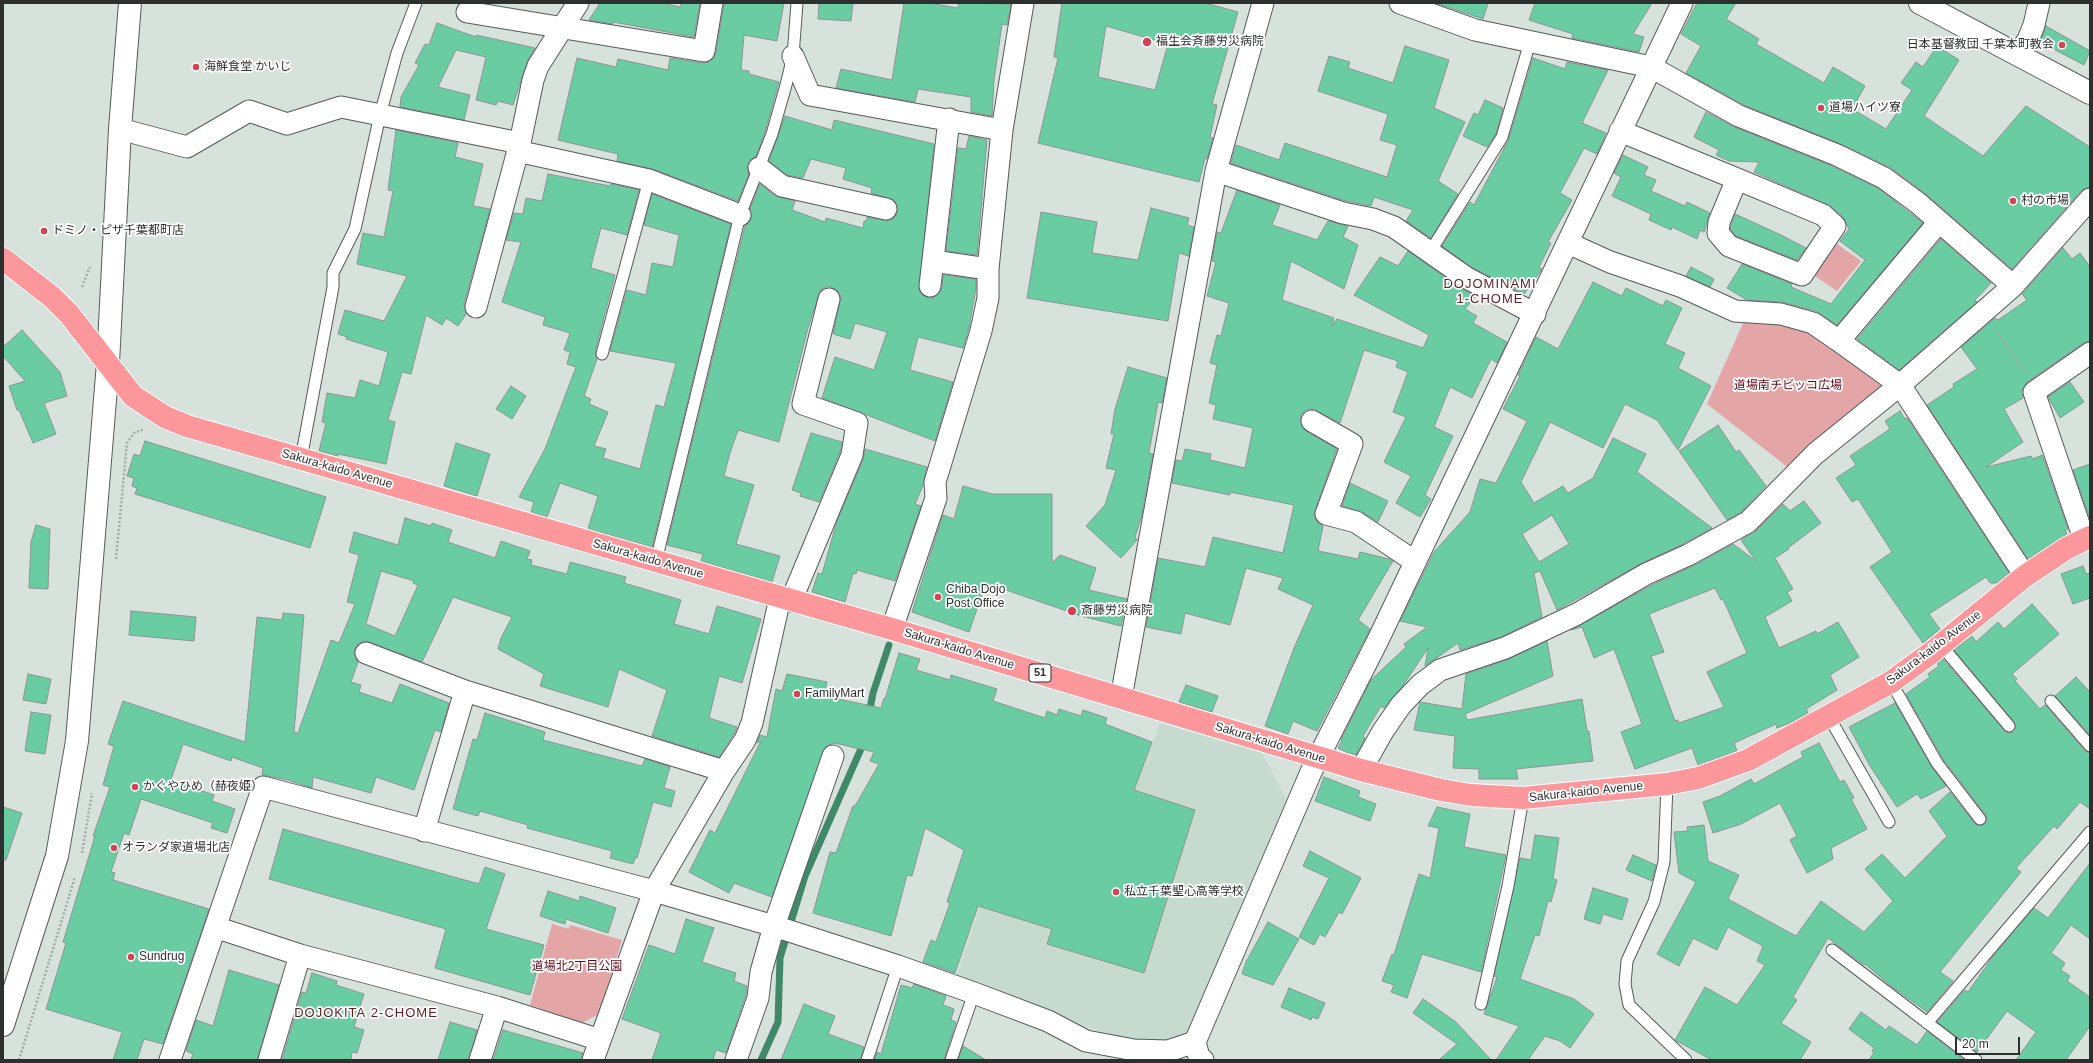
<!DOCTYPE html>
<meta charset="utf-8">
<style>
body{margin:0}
#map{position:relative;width:2093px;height:1063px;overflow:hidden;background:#d7e2dd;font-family:Arial,sans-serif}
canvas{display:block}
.frame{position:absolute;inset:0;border:4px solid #2c302e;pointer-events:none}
.scale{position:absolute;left:1955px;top:1037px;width:65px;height:18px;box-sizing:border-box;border:2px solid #2c302e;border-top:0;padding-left:5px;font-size:12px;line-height:14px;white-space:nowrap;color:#2c302e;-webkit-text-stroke:3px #fff;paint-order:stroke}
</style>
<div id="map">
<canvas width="2093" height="1063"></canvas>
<div class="frame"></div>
<div class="scale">20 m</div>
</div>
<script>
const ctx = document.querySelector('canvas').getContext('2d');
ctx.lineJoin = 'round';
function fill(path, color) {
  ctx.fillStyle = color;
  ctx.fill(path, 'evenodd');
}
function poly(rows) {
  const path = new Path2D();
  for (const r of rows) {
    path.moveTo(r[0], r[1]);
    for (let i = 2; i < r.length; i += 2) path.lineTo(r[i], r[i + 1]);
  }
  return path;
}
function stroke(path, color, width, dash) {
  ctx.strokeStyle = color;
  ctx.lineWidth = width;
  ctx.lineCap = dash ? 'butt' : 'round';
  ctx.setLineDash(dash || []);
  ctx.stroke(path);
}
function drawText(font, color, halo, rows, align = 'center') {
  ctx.font = font + ' Arial,"Noto Sans JP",sans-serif';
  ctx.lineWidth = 3.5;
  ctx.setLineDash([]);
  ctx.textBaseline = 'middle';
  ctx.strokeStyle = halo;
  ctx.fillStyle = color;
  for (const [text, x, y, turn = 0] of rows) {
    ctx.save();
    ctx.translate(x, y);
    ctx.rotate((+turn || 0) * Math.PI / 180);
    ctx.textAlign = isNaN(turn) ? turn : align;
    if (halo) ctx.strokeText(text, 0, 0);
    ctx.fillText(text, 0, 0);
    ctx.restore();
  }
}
const built = poly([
 [1160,723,1262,753,1286,799,1183,1043,1142,1046,955,980,1023,781,1125,767,1142,772]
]);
const green = poly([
 [1837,244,1861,261,1837,291,1815,276],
 [1748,312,1811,324,1884,381,1883,391,1795,473,1707,404],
 [552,924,569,929,570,925,622,940,599,1014,582,1023,530,1005]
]);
const stream = poly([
 [869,714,873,693,889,645],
 [761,1060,778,1022,780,958,805,876,864,742]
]);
const building = poly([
 [600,3,662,3,680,7,681,3,700,3,694,37,613,22,613,24,589,20,600,3],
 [724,3,784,3,777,41,744,35,741,70,749,71,749,74,779,82,765,132,756,157,750,160,747,166,749,174,738,201,653,169,617,161,618,154,558,140,577,58,616,67,618,59,668,70,670,58,702,63,709,62,713,58,716,53,724,3],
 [819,3,853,3,851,21,818,19,819,3],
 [904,3,929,3,958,8,959,3,1011,4,1007,25,1002,24,994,80,992,116,971,112,971,97,918,89,915,102,836,88,841,69,892,80,904,3],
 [1062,3,1205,3,1238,12,1212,104,1217,105,1210,137,1213,138,1207,159,1205,158,1199,182,1038,143,1058,58,1054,57,1062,3],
 [1106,26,1168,44,1155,90,1098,77,1106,26],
 [1435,3,1488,3,1483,19,1435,3],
 [1535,3,1652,3,1633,34,1644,37,1639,52,1572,38,1573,34,1529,20,1535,3],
 [1697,3,1736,3,1726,19,1759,39,1756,44,1824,83,1833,67,1865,86,1852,109,1886,129,1912,90,1901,83,1916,62,1923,67,1937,46,1959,60,1924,116,1983,156,2026,106,2090,147,2090,187,2081,191,2012,269,1926,194,1891,168,1841,144,1744,105,1686,73,1701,46,1681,34,1697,3],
 [437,23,476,37,476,35,535,48,527,62,513,105,498,101,496,105,476,100,486,57,456,50,438,87,470,95,464,120,400,107,401,97,419,65,415,63,425,44,429,45,437,23],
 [2046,26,2090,51,2084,65,2040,42,2046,26],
 [1405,46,1449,60,1434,108,1465,122,1438,181,1458,194,1431,238,1406,221,1413,210,1374,197,1371,206,1346,201,1231,163,1236,145,1279,160,1285,143,1387,177,1397,145,1380,140,1388,114,1318,91,1329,56,1350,62,1348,68,1393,83,1405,46],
 [1533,58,1565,69,1567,62,1608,70,1582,123,1606,133,1597,154,1584,148,1560,193,1572,200,1548,242,1551,243,1539,267,1542,269,1524,294,1473,268,1442,246,1470,202,1474,205,1508,141,1533,58],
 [1485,100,1503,108,1496,134,1487,147,1463,136,1474,113,1478,115,1485,100],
 [1706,112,1734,127,1832,166,1878,188,1923,223,1837,325,1816,311,1782,302,1747,300,1727,288,1742,264,1792,284,1791,287,1831,304,1865,260,1840,241,1849,229,1843,217,1831,206,1754,172,1759,162,1729,161,1716,155,1719,150,1694,137,1706,112],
 [785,116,832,130,834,120,934,144,919,290,923,295,928,298,935,297,942,288,943,275,976,279,976,288,969,328,963,348,918,337,910,370,953,382,935,441,822,398,835,357,874,370,887,332,855,323,850,339,833,334,841,296,838,291,832,287,826,287,820,291,808,328,779,442,738,430,730,453,724,476,754,485,736,544,780,556,772,582,701,561,703,554,667,545,745,226,751,219,750,209,760,184,775,196,795,201,792,210,825,222,826,218,863,228,864,221,867,221,867,217,889,221,895,217,898,211,897,205,894,200,871,193,872,188,843,179,846,168,811,159,803,178,787,175,769,161,785,116],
 [396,130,458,143,455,157,483,164,473,206,490,209,464,304,466,314,458,326,446,318,442,325,426,315,411,374,402,372,388,420,395,422,386,464,338,454,338,456,319,451,326,423,322,422,327,393,355,398,360,380,379,386,388,352,346,339,347,337,338,334,345,310,384,321,407,276,357,264,363,233,384,237,393,191,388,190,396,130],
 [969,136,987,140,977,255,946,251,958,148,966,149,969,136],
 [1623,155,1648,167,1644,175,1656,180,1651,191,1685,206,1687,202,1710,213,1704,232,1700,230,1697,239,1672,227,1671,230,1649,220,1651,214,1612,196,1621,177,1614,173,1623,155],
 [548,174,610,186,611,184,639,190,627,235,601,228,592,262,591,268,615,275,595,352,597,359,584,396,591,399,589,404,608,412,594,446,606,449,603,458,640,469,656,405,664,407,676,363,610,351,627,290,646,295,652,263,673,267,679,235,644,225,652,194,731,224,652,547,588,529,598,496,560,483,547,517,531,512,534,502,519,497,545,449,576,367,567,364,570,352,564,350,570,333,543,325,545,317,502,302,521,242,506,240,514,213,523,214,526,198,542,201,548,174],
 [1237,190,1280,205,1272,225,1317,240,1328,221,1348,226,1343,237,1358,245,1344,289,1291,261,1282,300,1334,318,1332,326,1337,319,1423,348,1429,335,1354,295,1380,257,1398,266,1408,251,1460,288,1476,296,1465,309,1477,316,1473,323,1507,342,1497,363,1491,359,1472,398,1450,387,1434,427,1453,436,1425,495,1431,499,1420,517,1396,503,1411,476,1384,462,1406,417,1393,412,1408,372,1396,367,1398,361,1364,350,1340,423,1312,409,1306,410,1301,415,1300,421,1306,431,1337,449,1315,510,1314,516,1317,522,1323,526,1318,551,1358,559,1360,552,1389,559,1393,561,1358,620,1370,629,1317,731,1293,721,1288,734,1265,726,1294,648,1313,605,1278,589,1283,578,1246,568,1230,625,1185,613,1181,634,1146,627,1153,588,1157,590,1153,587,1158,558,1205,567,1213,537,1283,553,1294,505,1230,492,1230,495,1172,483,1176,460,1182,461,1185,449,1211,454,1210,460,1245,468,1253,428,1213,419,1216,405,1209,403,1217,365,1210,363,1217,335,1221,336,1229,303,1207,296,1216,262,1212,261,1217,232,1221,233,1237,190],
 [1151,208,1189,218,1187,225,1194,227,1189,256,1179,253,1168,321,1027,298,1041,212,1097,222,1092,253,1138,260,1151,208],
 [1735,214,1781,235,1806,248,1797,260,1736,236,1730,229,1735,214],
 [1941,239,1991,283,1975,300,1977,302,1899,370,1857,339,1941,239],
 [2063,248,2072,259,2080,253,2090,267,2090,341,2083,343,2027,382,2023,389,2023,398,2004,409,2023,442,1986,467,2031,456,2033,459,2042,455,2043,457,2068,529,2065,530,2067,534,2028,559,1927,405,1954,387,1953,384,1977,369,1961,347,1995,318,1998,320,2027,300,2022,294,2063,248],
 [1691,267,1714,279,1710,287,1686,276,1691,267],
 [1593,282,1622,296,1626,288,1663,306,1666,300,1682,308,1665,344,1685,353,1678,368,1711,386,1678,450,1657,420,1625,404,1603,448,1550,422,1521,482,1534,503,1563,486,1568,493,1593,478,1613,438,1646,454,1637,472,1712,528,1683,544,1640,564,1557,610,1540,571,1534,573,1542,617,1501,637,1460,650,1458,643,1425,666,1428,648,1402,687,1384,708,1381,706,1363,736,1365,738,1356,755,1346,752,1338,748,1342,741,1341,740,1371,680,1406,647,1404,644,1427,627,1400,621,1434,552,1470,512,1480,479,1496,483,1527,421,1503,409,1520,376,1518,375,1536,337,1558,349,1593,282],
 [1552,515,1569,544,1539,562,1522,534,1552,515],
 [22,330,60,372,67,396,44,403,56,434,33,443,19,410,17,410,9,386,25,381,3,356,3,347,22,330],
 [1128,367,1167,378,1162,403,1158,402,1149,453,1153,454,1141,518,1135,537,1137,540,1121,558,1086,526,1105,505,1116,470,1106,468,1114,434,1111,434,1115,409,1128,367],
 [2070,382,2084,402,2060,418,2048,397,2070,382],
 [511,386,526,396,512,419,496,409,511,386],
 [1900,411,1905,419,1907,418,2009,573,1997,583,1990,583,1986,577,1929,614,1940,629,1923,643,1870,567,1892,552,1858,499,1852,502,1836,478,1856,465,1850,456,1890,429,1885,421,1900,411],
 [1718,425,1736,452,1739,450,1766,486,1741,512,1727,520,1679,451,1718,425],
 [811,433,842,442,840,452,819,502,800,496,801,493,792,490,811,433],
 [145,441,326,497,310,548,135,494,137,488,132,486,134,478,127,476,134,454,140,456,145,441],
 [456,443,490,454,477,496,444,486,456,443],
 [865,449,927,467,923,485,915,504,921,506,895,581,857,570,856,574,853,573,845,602,812,592,818,573,822,574,837,521,863,460,865,449],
 [2090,464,2090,519,2073,470,2090,464],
 [1350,483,1388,501,1378,522,1362,512,1342,506,1350,483],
 [963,486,992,494,1052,494,1052,563,1060,555,1096,568,1089,590,1127,599,1121,626,1081,616,986,583,969,632,912,612,943,515,954,519,963,486],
 [1804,501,1821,523,1788,548,1789,549,1775,558,1793,589,1787,592,1792,601,1765,617,1779,648,1816,631,1817,634,1838,622,1859,657,1830,675,1837,690,1806,709,1808,713,1790,723,1777,728,1776,724,1734,743,1737,751,1698,765,1692,748,1635,769,1621,732,1642,724,1614,649,1594,658,1582,627,1571,630,1652,585,1693,566,1733,544,1756,561,1741,540,1756,531,1783,504,1790,511,1804,501],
 [1715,588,1721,600,1723,599,1747,653,1707,672,1724,707,1679,723,1678,720,1675,721,1651,656,1664,652,1649,614,1715,588],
 [405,518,431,526,432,523,452,530,448,542,495,558,501,541,530,551,527,559,532,560,531,565,567,574,570,562,626,577,624,583,681,600,674,624,709,634,717,606,761,619,742,683,719,676,709,718,737,727,734,734,719,757,652,736,667,690,619,669,608,707,540,686,544,674,498,649,501,638,512,617,453,597,422,662,370,642,365,641,359,643,355,648,354,654,358,662,351,682,361,685,359,692,392,703,400,684,449,703,441,732,435,730,414,790,376,777,371,793,313,777,312,788,288,780,262,775,263,768,232,757,231,761,183,744,171,780,214,795,212,801,235,809,227,833,211,828,213,823,141,799,129,835,124,833,111,872,115,873,113,880,209,909,163,1044,144,1039,137,1060,113,1060,122,1032,46,1009,66,943,63,942,95,836,93,836,110,787,103,785,114,746,108,744,123,701,245,742,257,617,282,620,283,613,304,615,294,732,298,733,331,640,339,643,355,604,347,602,359,555,349,552,354,532,398,545,405,518],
 [381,571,414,581,413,583,418,585,395,636,366,624,381,571],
 [36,525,50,529,48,589,29,588,31,542,36,525],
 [2083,566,2086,574,2090,573,2090,598,2073,604,2061,574,2083,566],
 [2032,604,2059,634,2012,674,2017,679,2015,681,2040,709,2045,705,2085,751,2090,753,2090,809,2080,802,2057,829,2054,826,2016,868,2021,872,1940,972,1953,981,1927,1012,1891,986,1865,964,1864,965,1828,938,1793,997,1797,1000,1781,1023,1811,1042,1800,1060,1712,1060,1675,1040,1705,987,1737,1005,1765,965,1757,961,1763,946,1728,927,1717,950,1693,938,1679,966,1657,954,1696,882,1679,873,1674,832,1688,831,1687,827,1704,825,1708,861,1739,875,1728,899,1796,936,1821,901,1864,932,1893,901,1865,869,1882,854,1905,878,1947,836,1929,811,1950,792,1975,824,1981,826,1987,821,1986,815,1943,759,1906,694,1930,677,1928,674,1939,666,1937,664,1943,659,2004,730,2007,733,2013,732,2016,728,2014,722,1954,650,1972,636,1976,642,1998,622,2004,629,2032,604],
 [131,611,196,617,194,641,129,635,131,611],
 [1547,641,1553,676,1465,714,1467,720,1582,699,1587,731,1589,731,1593,761,1516,769,1518,779,1479,779,1479,769,1453,768,1455,736,1414,730,1420,702,1462,709,1466,674,1509,659,1547,641],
 [899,653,920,659,916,670,950,680,951,675,997,689,993,701,1045,718,1047,711,1057,715,1059,709,1081,716,1083,710,1107,718,1105,724,1152,742,1134,790,1195,810,1144,973,1047,944,1052,929,978,906,955,973,923,962,931,940,936,942,950,903,947,902,964,850,925,828,912,876,907,875,891,936,813,913,830,852,836,853,853,806,855,806,879,764,870,761,874,752,834,743,825,747,772,897,734,883,729,893,689,872,710,830,715,833,761,741,757,743,760,735,767,737,776,689,782,691,787,674,827,682,824,696,881,708,884,698,885,699,899,653],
 [28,674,51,679,46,704,23,700,28,674],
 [2076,677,2090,692,2090,735,2055,696,2076,677],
 [1186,685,1218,696,1212,712,1179,702,1186,685],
 [1895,703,1931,766,1946,786,1921,799,1917,794,1897,807,1870,766,1849,727,1895,703],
 [31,712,51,715,45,754,25,751,31,712],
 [485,713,545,732,543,740,642,766,645,759,670,767,664,788,675,791,671,807,653,802,637,858,635,858,633,864,610,858,612,851,527,828,528,825,480,811,478,816,453,809,473,739,477,740,485,713],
 [1819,743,1840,782,1844,780,1854,798,1851,799,1867,829,1831,848,1833,859,1807,873,1790,840,1797,836,1780,803,1741,824,1713,833,1703,802,1720,796,1751,779,1754,784,1803,757,1801,752,1819,743],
 [1324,777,1360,791,1358,797,1376,804,1370,821,1315,801,1324,777],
 [3,807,22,813,6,860,3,860,3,807],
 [1437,807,1470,814,1464,847,1506,855,1481,972,1422,954,1407,998,1391,992,1394,985,1382,981,1392,954,1394,955,1419,874,1430,878,1439,828,1428,826,1437,807],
 [283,829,479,884,485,867,505,874,486,929,544,945,530,995,435,968,446,929,269,879,283,829],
 [1535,835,1559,838,1553,879,1557,880,1551,902,1548,901,1539,936,1535,935,1520,979,1574,999,1594,1014,1570,1048,1560,1041,1545,1036,1528,1060,1496,1060,1519,1026,1484,1014,1497,977,1494,976,1520,858,1531,860,1535,835],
 [1310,851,1361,878,1342,914,1339,912,1325,937,1320,934,1314,945,1299,937,1329,878,1303,866,1310,851],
 [1633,855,1656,865,1652,881,1626,870,1633,855],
 [2090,863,2090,939,2071,925,2051,953,2065,963,2061,970,2070,976,2067,981,2090,997,2090,1026,2066,1060,2016,1060,2036,1032,2007,1011,1977,1052,1937,1022,1965,990,1968,992,1994,955,2034,908,2048,918,2090,863],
 [1593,888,1628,899,1622,920,1603,914,1600,924,1584,919,1593,888],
 [548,891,579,901,580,896,616,908,608,933,566,919,565,924,540,916,548,891],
 [686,919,714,928,702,962,736,973,734,981,747,986,746,995,726,1053,716,1050,713,1060,652,1060,661,1033,622,1019,649,945,675,954,686,919],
 [1268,922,1299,939,1273,985,1242,974,1246,962,1268,922],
 [229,970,279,985,257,1060,191,1060,193,1054,186,1051,196,1020,213,1026,229,970],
 [312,973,337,981,336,985,364,994,354,1027,364,1030,357,1053,352,1052,351,1060,282,1060,302,992,306,993,312,973],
 [914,984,946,996,943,1005,954,1009,951,1020,956,1022,944,1060,874,1060,877,1052,881,1054,901,985,912,988,914,984],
 [1289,988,1325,1003,1318,1019,1312,1017,1311,1020,1281,1007,1289,988],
 [1423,999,1456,1022,1491,1060,1439,1060,1457,1044,1413,1013,1423,999],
 [804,1004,835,1016,828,1034,864,1047,860,1060,781,1060,804,1004],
 [1861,1012,1886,1030,1889,1026,1917,1045,1927,1031,1964,1060,1869,1060,1874,1052,1872,1051,1874,1048,1849,1029,1861,1012],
 [450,1022,477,1030,468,1060,438,1060,450,1022],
 [503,1030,583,1053,581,1060,493,1060,503,1030],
 [963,1046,986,1060,958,1060,963,1046]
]);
const path = poly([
 [82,287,90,267],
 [1996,330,2025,372],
 [116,559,127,443,134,433,144,429],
 [82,853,92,793],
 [19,1060,75,877]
]);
const service = poly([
 [1430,252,1502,137,1530,42],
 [602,354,649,180],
 [301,459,333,287,333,273,355,229,380,115,397,53,416,3],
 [656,561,740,215,772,134,786,85,793,56,797,3],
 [1941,645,2009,726],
 [1891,682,1937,763,1980,819],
 [2051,701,2090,746],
 [1829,717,1889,822],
 [1667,784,1664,862,1654,902,1627,961,1625,984,1629,1005,1686,1060],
 [1832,950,1976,1060],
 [1481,1004,1508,886,1523,798],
 [1927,1023,2090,832],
 [867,1060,898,966],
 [951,1060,974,993]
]);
const minor = poly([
 [1400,3,1475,30,1651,67,1739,116,1837,155,1884,178,1918,203,2013,286],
 [467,12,704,51,712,3],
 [2018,54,2028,40,2034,25,2039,3],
 [793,56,810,95,1002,130],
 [120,129,187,147,249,111,287,124,341,107,520,143],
 [1620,131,1737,179,1823,215,1835,226,1802,275,1729,246,1718,233,1719,222,1737,179],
 [517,151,649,180,740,215],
 [759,168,782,186,886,209],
 [1216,171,1343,213,1373,219,1394,227,1467,278,1535,314],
 [1939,222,1839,341,1900,385,2025,576],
 [1568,243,1610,262,1680,286,1735,311,1781,314,1813,323,1839,341],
 [933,261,988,269],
 [930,286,949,119],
 [476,307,520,143,533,80,538,66,578,3],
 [1312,421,1352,444,1326,514,1356,522,1414,561],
 [2084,539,2034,392,2090,353],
 [791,601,852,455,857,423,803,404,829,299],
 [892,629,936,498,935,482,981,331,988,298,988,269,1002,130,1023,3],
 [366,653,465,691,724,771],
 [1121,698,1216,171,1263,3],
 [1361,770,1383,731,1401,705,1420,685,1440,670,1505,648,1539,632,1577,614,1646,574,1688,555,1748,522,1815,454,1900,385,2013,286,2090,199],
 [424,831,465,691],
 [215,927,300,955,497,1007,600,1040],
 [170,1060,263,787,654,891,774,926,898,966,974,993,1048,1021,1086,1041,1134,1050,1168,1051,1195,1042],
 [269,1060,300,955],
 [480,1060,497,1007],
 [593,1060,654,891,724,771,745,740,752,723,780,598],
 [736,1060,758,998,761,972,774,926,833,756],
 [1203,1060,1199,1057,1195,1042,1311,772,1378,640,1682,3]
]);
const tertiary = poly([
 [1920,3,2090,93],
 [3,1025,57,856,77,741,108,363,120,129,130,3]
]);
const trunk = poly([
 [3,259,52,297,69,314,133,396,165,417,187,426,892,629,1361,770,1441,790,1471,795,1523,798,1667,784,1698,778,1748,760,1891,682,1932,652,2025,576,2067,548,2090,537]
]);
const markers = [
 [1147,42,5,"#d44352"],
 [2062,45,4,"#d44352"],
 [196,67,4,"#d44352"],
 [1821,108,4,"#d44352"],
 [2013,201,4,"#d44352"],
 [44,231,4,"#d44352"],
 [938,597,4,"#d44352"],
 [1072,611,5,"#d44352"],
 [797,694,4,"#d44352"],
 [135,787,4,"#d44352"],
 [114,848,4,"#d44352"],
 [1116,892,4,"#d44352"],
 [131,957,4,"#d44352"]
];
const shields = [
 [1040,673,22]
];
const shieldNames = [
 ["51",1040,673]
];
const poiNames = [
 ["福生会斉藤労災病院",1156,42],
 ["日本基督教団 千葉本町教会",2054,45,"right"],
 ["海鮮食堂 かいじ",204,67],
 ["道場ハイツ寮",1829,108],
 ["村の市場",2021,201],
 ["ドミノ・ピザ千葉都町店",52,231],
 ["Chiba Dojo",946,590],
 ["Post Office",946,604],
 ["斎藤労災病院",1081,611],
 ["FamilyMart",805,694],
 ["かぐやひめ（赫夜姫）",143,787],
 ["オランダ家道場北店",122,848],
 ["私立千葉聖心高等学校",1124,892],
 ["Sundrug",139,957]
];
const parkNames = [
 ["道場南チビッコ広場",1788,386],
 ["道場北2丁目公園",577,967]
];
const streetNames = [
 ["Sakura-kaido Avenue",337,469,16],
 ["Sakura-kaido Avenue",648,559,16],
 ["Sakura-kaido Avenue",1934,648,-37],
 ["Sakura-kaido Avenue",959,649,17],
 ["Sakura-kaido Avenue",1270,743,17],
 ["Sakura-kaido Avenue",1586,792,-6]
];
const neighbourhoodNames = [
 ["DOJOMINAMI",1490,284],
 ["1-CHOME",1490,299],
 ["DOJOKITA 2-CHOME",366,1013]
];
fill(built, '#c7dad0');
fill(green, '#e3a5a5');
stroke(stream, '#40886a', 7);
fill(building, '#6acca2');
stroke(building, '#8b9590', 1);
stroke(service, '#535c58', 13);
stroke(minor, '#535c58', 23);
stroke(tertiary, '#535c58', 24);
stroke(trunk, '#fff', 24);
stroke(path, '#a1aaa6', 2.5, [2, 2]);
stroke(service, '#fff', 11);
stroke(minor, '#fff', 21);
stroke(tertiary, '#fff', 22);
stroke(trunk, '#fc989c', 22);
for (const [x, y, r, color] of markers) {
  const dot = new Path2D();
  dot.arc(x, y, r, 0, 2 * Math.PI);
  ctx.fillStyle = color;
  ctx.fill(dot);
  stroke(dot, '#fff', 1.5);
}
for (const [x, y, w] of shields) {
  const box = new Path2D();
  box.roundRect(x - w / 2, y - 9, w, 18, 3);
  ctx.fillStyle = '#fff';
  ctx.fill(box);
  stroke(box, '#2c302e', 1);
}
drawText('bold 11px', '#2c302e', null, shieldNames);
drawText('12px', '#2c302e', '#fff', poiNames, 'left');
drawText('12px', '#5e0b19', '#fff', parkNames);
drawText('12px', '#2c302e', '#fff', streetNames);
ctx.letterSpacing = '1px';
drawText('13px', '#621c23', '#fff', neighbourhoodNames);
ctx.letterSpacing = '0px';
</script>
